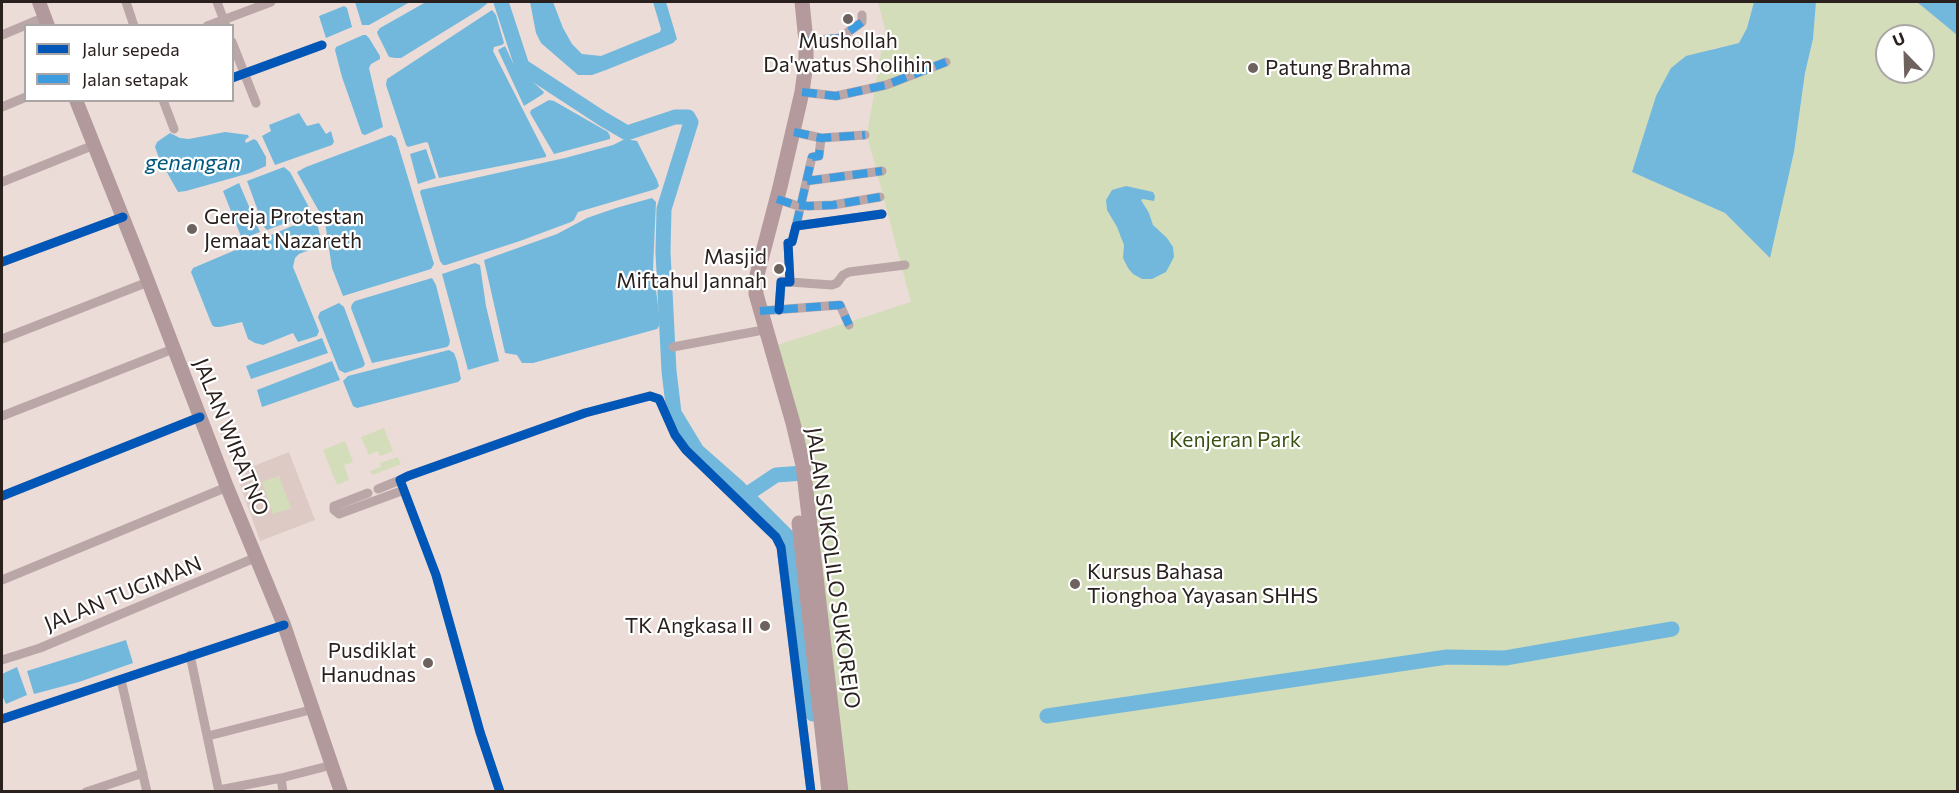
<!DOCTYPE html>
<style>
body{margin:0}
#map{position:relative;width:1959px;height:793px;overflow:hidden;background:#ebdcd7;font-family:Commissioner,sans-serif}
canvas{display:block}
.frame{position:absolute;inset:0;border:3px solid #2a211e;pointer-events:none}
.legend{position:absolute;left:24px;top:24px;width:210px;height:78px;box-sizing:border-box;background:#fff;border:2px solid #aaa6a5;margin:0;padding:8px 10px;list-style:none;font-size:18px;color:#2a211e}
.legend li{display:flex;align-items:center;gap:12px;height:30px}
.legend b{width:30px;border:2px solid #aaa6a5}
.north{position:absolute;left:1875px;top:24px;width:60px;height:60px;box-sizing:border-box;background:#fff;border:2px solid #aaa6a5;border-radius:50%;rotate:337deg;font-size:16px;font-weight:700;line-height:24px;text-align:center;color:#2a211e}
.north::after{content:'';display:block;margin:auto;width:21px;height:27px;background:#6e625f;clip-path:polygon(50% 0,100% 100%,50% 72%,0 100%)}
</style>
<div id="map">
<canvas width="1959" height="793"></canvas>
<div class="frame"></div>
<ul class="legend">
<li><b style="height:8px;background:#0057b8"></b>Jalur sepeda</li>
<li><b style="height:8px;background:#3d9be0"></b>Jalan setapak</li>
</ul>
<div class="north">U</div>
</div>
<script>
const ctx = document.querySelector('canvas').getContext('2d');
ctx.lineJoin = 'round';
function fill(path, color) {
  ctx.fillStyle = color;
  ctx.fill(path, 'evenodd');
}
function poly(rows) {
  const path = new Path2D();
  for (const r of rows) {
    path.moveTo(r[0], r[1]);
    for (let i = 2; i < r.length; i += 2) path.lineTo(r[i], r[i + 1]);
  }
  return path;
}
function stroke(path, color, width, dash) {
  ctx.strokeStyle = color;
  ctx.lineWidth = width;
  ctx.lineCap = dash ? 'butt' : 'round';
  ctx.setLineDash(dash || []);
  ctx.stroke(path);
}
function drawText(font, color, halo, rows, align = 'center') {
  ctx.font = font + ' Commissioner,sans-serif';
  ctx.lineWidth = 4.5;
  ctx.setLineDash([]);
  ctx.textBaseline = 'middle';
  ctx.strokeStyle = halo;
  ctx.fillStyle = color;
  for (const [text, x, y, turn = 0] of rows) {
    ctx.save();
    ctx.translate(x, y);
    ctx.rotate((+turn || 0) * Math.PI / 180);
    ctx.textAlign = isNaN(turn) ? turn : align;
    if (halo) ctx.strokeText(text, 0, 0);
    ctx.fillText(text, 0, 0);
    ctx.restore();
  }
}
const education = poly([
 [289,452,315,520,260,541,236,473]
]);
const green = poly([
 [878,2,1754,2,1747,28,1739,43,1725,47,1714,48,1656,96,1632,172,1725,213,1769,257,1794,152,1805,73,1813,39,1816,2,1917,2,1957,35,1957,791,836,791,792,420,771,347,911,302,867,135,885,29],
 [1887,36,1923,36,1923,72,1887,72],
 [384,428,393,451,380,456,378,451,369,455,361,437],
 [345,441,353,462,344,465,349,480,337,485,323,450],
 [398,457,401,464,372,475,370,471,381,467,380,463],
 [279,476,291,508,273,514,262,482]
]);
const water = poly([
 [355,2,410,2,369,25,362,25],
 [426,2,489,2,479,10,401,58,395,58,389,57,378,35,377,32,380,28],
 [530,2,553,2,563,28,572,44,582,54,601,56,660,32,661,29,653,2,666,2,677,39,673,43,606,70,592,75,578,75,541,43,536,33],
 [1754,2,1816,2,1813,39,1805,73,1794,152,1770,258,1725,213,1632,172,1656,96,1671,68,1686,56,1739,43,1747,28],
 [1917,2,1957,2,1957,35],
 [344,6,347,8,352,27,326,38,319,16],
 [492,10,496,15,504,43,502,45,494,47,493,51,546,155,546,157,439,178,428,143,426,142,408,147,406,145,386,85,387,79],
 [363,35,366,35,369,38,380,56,380,59,371,64,369,68,383,127,365,135,362,134,342,77,335,50,336,47],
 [505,46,513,63,521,71,544,92,543,94,524,106,498,50],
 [549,100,554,101,608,132,610,136,610,139,554,154,530,113,531,110],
 [299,113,307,126,319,123,326,134,331,131,334,142,332,145,275,165,262,136,271,131,269,125],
 [225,132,248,135,249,137,245,140,246,143,254,139,257,141,266,157,266,166,250,173,186,191,178,192,159,158,155,147,157,142,170,133,180,138,189,139],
 [391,135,396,138,434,264,431,269,343,296,332,268,325,222,297,172,306,167],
 [625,139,637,141,657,180,659,186,656,189,578,212,574,220,571,222,520,241,446,265,443,265,440,261,420,192,421,190,565,158,613,145],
 [426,149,436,178,418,184,410,154],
 [284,167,290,172,311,211,310,214,267,230,264,227,247,181],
 [239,183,260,232,242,239,223,191],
 [1126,186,1153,192,1155,196,1154,201,1143,199,1141,200,1149,213,1153,225,1167,238,1173,247,1174,257,1166,272,1152,279,1142,279,1133,274,1128,268,1123,258,1124,245,1117,227,1107,210,1106,200,1112,190],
 [652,198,656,202,653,269,659,312,659,326,657,329,533,363,522,363,517,355,505,353,484,260,557,234,587,218,616,208],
 [311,218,315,219,317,222,322,245,299,254,295,258,293,267,319,331,317,336,298,342,293,333,263,345,255,343,248,339,242,322,220,327,215,327,212,325,191,272,193,268],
 [475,263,480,265,486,306,499,361,468,370,442,274],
 [432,278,436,285,450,341,449,345,447,347,372,363,351,308,352,304,355,301],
 [339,303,344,307,365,364,363,367,345,373,339,370,318,317,320,312],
 [322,338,328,353,251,379,246,366],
 [449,350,454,353,457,361,461,379,458,382,357,408,353,406,343,381,348,376],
 [332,361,340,380,262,407,257,390],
 [126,640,133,663,79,682,34,694,27,671],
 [17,667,27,695,6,704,2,695,2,674]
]);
const river = poly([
 [501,2,522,66,603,119,627,133,675,117,688,117,691,122,664,209,663,252,669,371,674,413,697,451,739,488,791,540,813,714],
 [746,495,776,475,804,473],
 [1047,716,1447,657,1505,658,1672,629]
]);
const minor = poly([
 [126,2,134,26],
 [217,2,226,26],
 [207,26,271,2],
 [2,35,45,17],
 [806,41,840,38,862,22,862,15],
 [232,42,256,103],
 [232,78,322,45],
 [802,92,836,96,886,85,946,62],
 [163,100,174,129],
 [2,107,26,97],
 [794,132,821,138,865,135],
 [807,181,882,171],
 [2,182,94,145],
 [777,199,795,205,809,206,833,205,880,197],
 [796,226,812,157,819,156,821,138],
 [2,262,123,217],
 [790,282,832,285,837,283,843,275,849,272,905,265],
 [779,310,781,282,790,282,788,243,792,242,796,226,882,214],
 [760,311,840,305,849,325],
 [2,339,148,282],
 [673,347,758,331],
 [2,416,173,349],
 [378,489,400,480],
 [368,493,337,505,334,506,334,510,339,514,404,490],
 [2,496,200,417],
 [2,580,227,487],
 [190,655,219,792],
 [2,660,40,648,257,557],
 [121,680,147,792],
 [2,719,284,625],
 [208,736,314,709],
 [281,778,283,792],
 [219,790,281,778,332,765],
 [86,792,143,773],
 [500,792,480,732,436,575,400,480,408,476,585,413,650,396,659,399,675,435,686,450,776,537,781,547,811,792]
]);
const secondary = poly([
 [39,2,48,26],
 [76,100,141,263,227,487,284,625,341,792]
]);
const primary = poly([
 [802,2,806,41,806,63,802,92,780,187,756,279,756,294,793,423,803,465,841,792],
 [799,523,829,792]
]);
const quiet = poly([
 [806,41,840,38,862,22,862,15],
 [802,92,836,96,886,85,946,62],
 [794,132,821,138,865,135],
 [807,181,882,171],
 [777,199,795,205,809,206,833,205,880,197],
 [796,226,812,157,819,156,821,138],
 [760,311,840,305,849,325]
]);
const cycleway = poly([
 [232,78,322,45],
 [2,262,123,217],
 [779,310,781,282,790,282,788,243,792,242,796,226,882,214],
 [2,496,200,417],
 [2,719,284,625],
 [500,792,480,732,436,575,400,480,408,476,585,413,650,396,659,399,675,435,686,450,776,537,781,547,811,792]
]);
const markers = [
 [848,19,6,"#6e625f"],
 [1253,68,6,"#6e625f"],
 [192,229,6,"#6e625f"],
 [779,269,6,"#6e625f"],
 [1075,584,6,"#6e625f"],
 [765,626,6,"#6e625f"],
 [428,663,6,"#6e625f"]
];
const poiNames = [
 ["Mushollah",848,41,"center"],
 ["Da'watus Sholihin",848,65,"center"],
 ["Patung Brahma",1265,68],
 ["Gereja Protestan",204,217],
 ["Jemaat Nazareth",204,241],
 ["Masjid",767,257,"right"],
 ["Miftahul Jannah",767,281,"right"],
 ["Kursus Bahasa",1087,572],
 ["Tionghoa Yayasan SHHS",1087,596],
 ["TK Angkasa II",753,626,"right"],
 ["Pusdiklat",416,651,"right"],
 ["Hanudnas",416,675,"right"]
];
const streetNames = [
 ["JALAN WIRATNO",231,437,68],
 ["JALAN SUKOLILO SUKOREJO",833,568,82],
 ["JALAN TUGIMAN",123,594,-22]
];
const parkNames = [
 ["Kenjeran Park",1235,440]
];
const waterNames = [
 ["genangan",193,163]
];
fill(education, '#decac4');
fill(green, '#d4ddb9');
fill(water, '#72b8dd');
stroke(river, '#72b8dd', 15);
stroke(minor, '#bba6a7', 9);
stroke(secondary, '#b2999b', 14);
stroke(primary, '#b49a9c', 15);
stroke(quiet, '#3d9be0', 8, [15, 8]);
stroke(cycleway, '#0057b8', 9);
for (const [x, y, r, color] of markers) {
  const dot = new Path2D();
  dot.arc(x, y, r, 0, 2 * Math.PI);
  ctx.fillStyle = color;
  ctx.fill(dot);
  stroke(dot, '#fff', 2);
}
drawText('21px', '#2a211e', '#fff', poiNames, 'left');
drawText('21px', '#2a211e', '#fff', streetNames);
drawText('21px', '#3a5111', '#fff', parkNames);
drawText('italic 22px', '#00577c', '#fff', waterNames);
</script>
